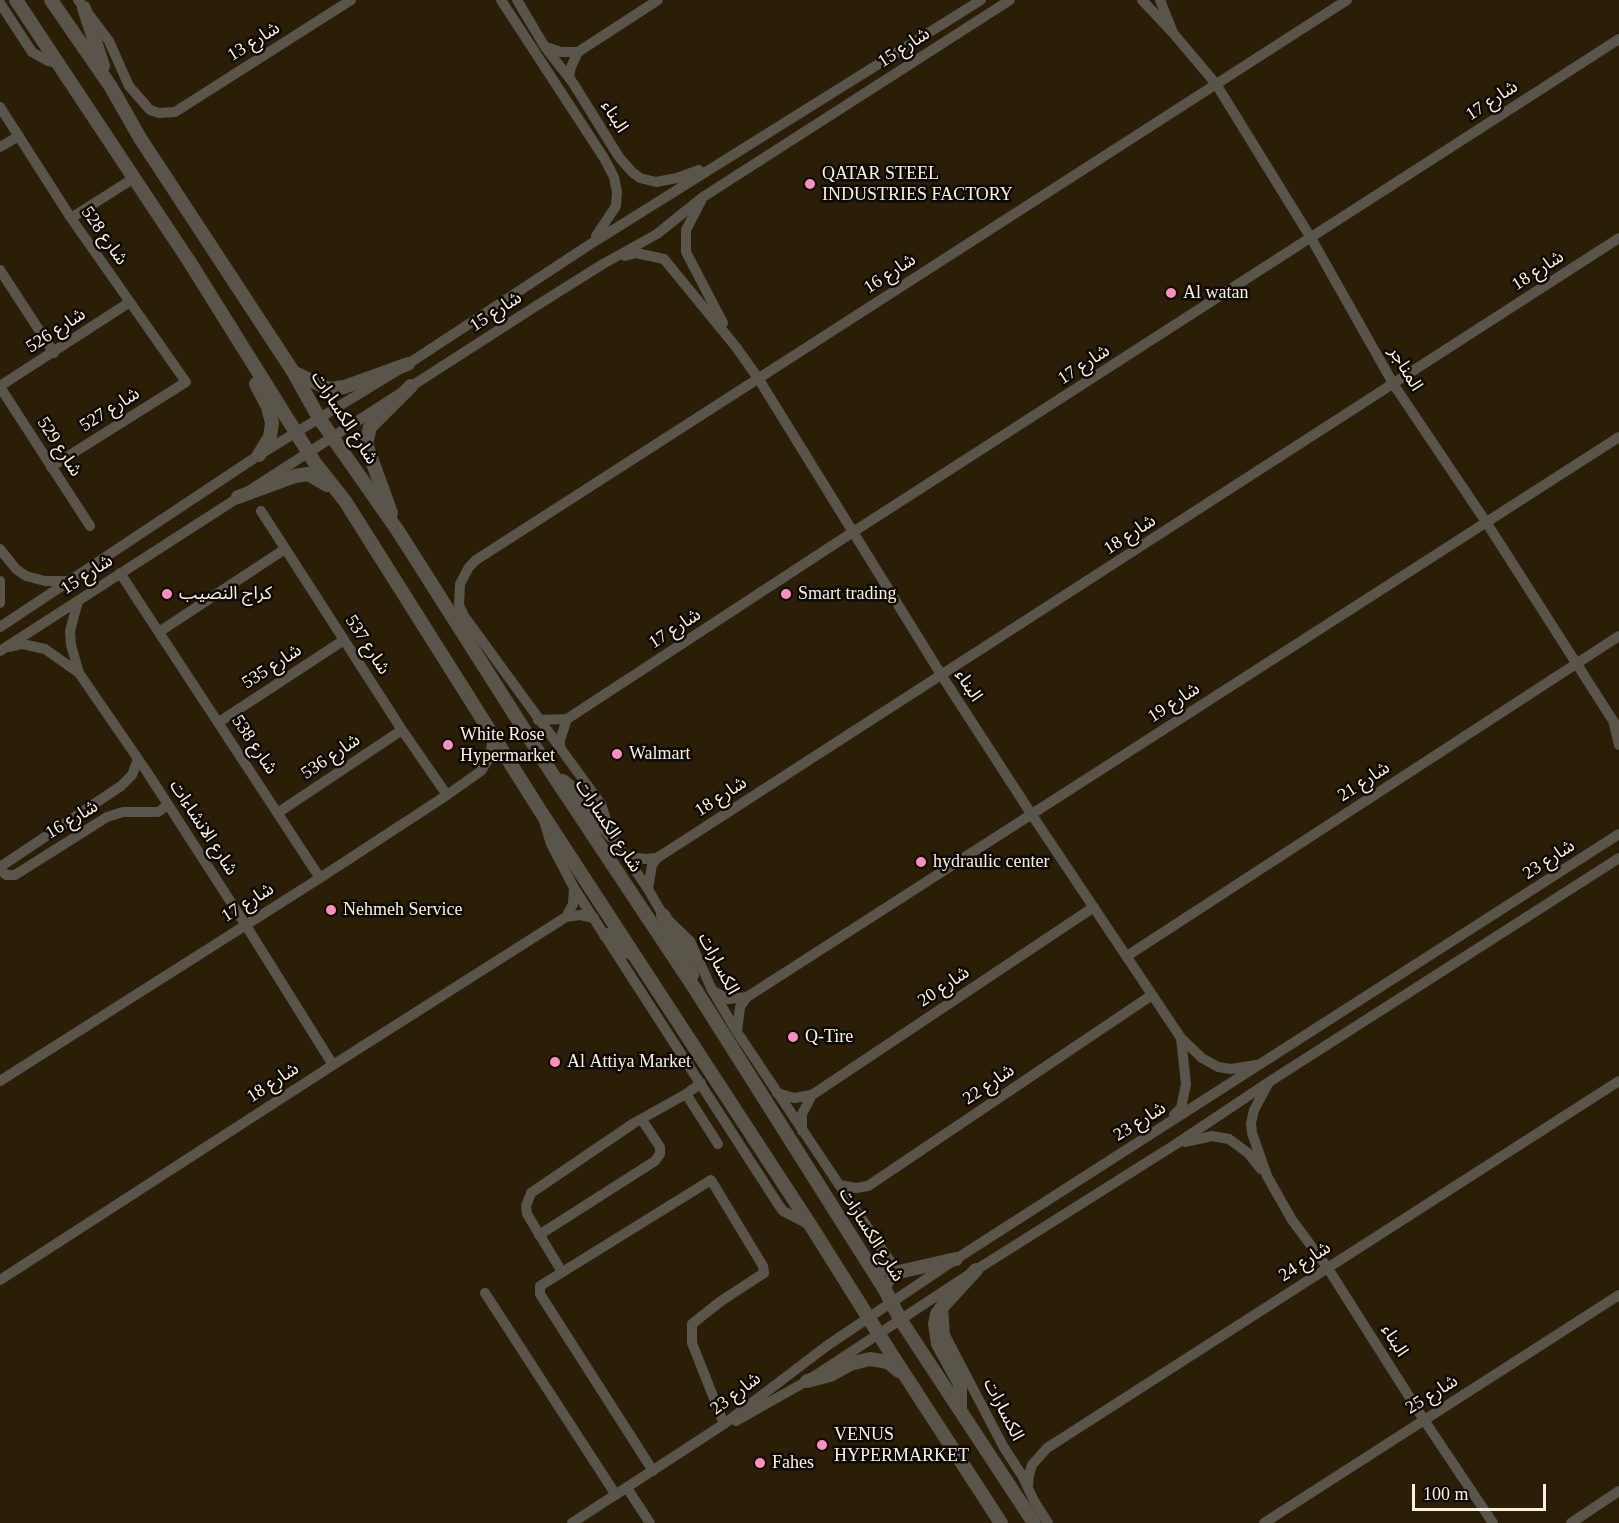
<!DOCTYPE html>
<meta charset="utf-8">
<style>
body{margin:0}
#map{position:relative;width:1619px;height:1523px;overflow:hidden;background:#2a1e06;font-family:"Times New Roman",serif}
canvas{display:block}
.scale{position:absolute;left:1412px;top:1484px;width:134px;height:27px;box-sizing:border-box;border:3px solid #f9f1e3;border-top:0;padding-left:8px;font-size:18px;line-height:21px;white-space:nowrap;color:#f9f1e3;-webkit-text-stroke:4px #0e0902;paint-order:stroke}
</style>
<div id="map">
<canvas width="1619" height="1523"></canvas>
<div class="scale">100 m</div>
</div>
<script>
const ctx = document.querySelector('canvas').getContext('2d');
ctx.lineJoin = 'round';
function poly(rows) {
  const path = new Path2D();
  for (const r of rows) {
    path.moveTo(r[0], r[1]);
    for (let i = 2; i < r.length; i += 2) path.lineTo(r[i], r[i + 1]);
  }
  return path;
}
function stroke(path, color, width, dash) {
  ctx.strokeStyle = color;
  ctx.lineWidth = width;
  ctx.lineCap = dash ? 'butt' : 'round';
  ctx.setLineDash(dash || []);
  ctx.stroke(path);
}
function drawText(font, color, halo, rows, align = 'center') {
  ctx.font = font + ' "Times New Roman","Noto Sans Arabic",serif';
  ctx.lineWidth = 5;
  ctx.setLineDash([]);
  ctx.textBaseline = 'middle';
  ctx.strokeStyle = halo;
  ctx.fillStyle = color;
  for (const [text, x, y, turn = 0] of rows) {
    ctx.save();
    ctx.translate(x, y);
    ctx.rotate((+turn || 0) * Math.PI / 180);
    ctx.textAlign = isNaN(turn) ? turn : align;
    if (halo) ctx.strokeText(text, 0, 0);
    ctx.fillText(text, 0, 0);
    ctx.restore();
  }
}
const minor = poly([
 [78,0,109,41,129,86,150,110,159,113,175,112,351,0],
 [501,0,604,158,614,177,617,192,616,206,596,236],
 [517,0,545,47,573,83,619,157,632,172,640,178,656,182,677,178,699,170],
 [1142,0,1173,33,1216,84,1311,238,1394,385,1486,522,1619,730],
 [1160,0,1172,30],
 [0,3,32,52,48,61,60,63],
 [546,47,561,52,578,52],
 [571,80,569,76,571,67,578,52,658,0],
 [0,107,71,218,186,382,51,467],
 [0,147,19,136],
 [701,201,686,230,686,252,723,323],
 [71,218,134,178],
 [625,256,636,253,664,259,736,347,758,378,942,676,1032,815,1181,1038,1202,1058,1218,1067,1231,1069,1256,1065],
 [0,270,54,353],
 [0,386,130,302],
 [0,387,90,526],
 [261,511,402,730,447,795],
 [0,549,16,569,26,576,45,581,68,581],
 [120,573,320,878],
 [0,581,0,603],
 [78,601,70,631,71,645,79,673,147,772,245,924,333,1065],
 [0,627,259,455,408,364,589,245,981,0],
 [159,632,285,549],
 [10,647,22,644,45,649,79,673],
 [0,651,536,306,603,264,657,234,703,197,1010,0],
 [538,720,567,719,853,532,1619,39],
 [219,722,344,640],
 [1614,724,1619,745],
 [560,749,560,740,567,719],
 [279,812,402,730],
 [544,821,551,844,574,888,778,1204,783,1211,810,1225],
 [623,852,630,857,645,859,657,858],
 [0,867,121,786,132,775,138,759],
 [0,869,6,875,15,875,107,817,123,812,158,812,168,805],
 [648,889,652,865,657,858,1619,238],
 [566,917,573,904,574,888],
 [1127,956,1619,636],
 [713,991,728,999,747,997],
 [737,1032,740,1007,747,997,1619,437],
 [0,1081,320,878,447,795,481,771,490,757,493,736],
 [1268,1084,1254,1110,1251,1123,1252,1133,1267,1176,1292,1220,1327,1267,1424,1420,1493,1523],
 [777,1093,794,1098,812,1095,1094,907],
 [686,1094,718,1144],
 [1174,1115,1181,1108,1186,1084,1181,1038],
 [802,1131,802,1114,812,1095],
 [1185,1142,1212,1136,1229,1139,1248,1153,1261,1169],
 [839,1185,856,1188,868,1186,1152,995],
 [539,1235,655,1161,660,1154,660,1147,642,1120],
 [562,1272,527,1214,526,1206,531,1193,634,1123,686,1094,701,1083],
 [0,1280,333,1065,566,917,580,915,594,918],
 [885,1290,894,1271,890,1261,737,1032,712,990,690,941,663,915,648,889,611,835,601,804,464,616,459,605,460,584,469,567,476,560,1347,0],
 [485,1293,616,1495],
 [943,1306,945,1335,1003,1446,1023,1477,1034,1501,1048,1523],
 [736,1421,807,1381,976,1270,1176,1144,1269,1082,1619,858],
 [653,1471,540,1294,540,1286,711,1180,763,1266,764,1273,721,1301,692,1324,692,1343,724,1424],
 [1028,1487,1029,1475,1032,1465,1047,1448,1619,1081],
 [627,1488,650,1523],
 [572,1523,724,1424,828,1345,956,1259,1619,834],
 [1264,1523,1619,1295],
 [1571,1523,1619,1491]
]);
const tertiary = poly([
 [16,0,189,261,315,463,345,501,541,812,811,1226,890,1352,1001,1523],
 [51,0,111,87,140,138,294,373,319,418,398,531,551,772,695,989,885,1290,900,1319,1034,1523],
 [84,8,103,66],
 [295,373,329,389,344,387,408,364],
 [256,384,268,407,272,423,270,437,259,455],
 [238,497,295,476,308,474,327,485],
 [391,513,366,444,370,427,411,386],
 [563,781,576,792,611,835],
 [663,915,680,944,692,975],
 [606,935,628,952],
 [866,1259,880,1267,899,1272,956,1259],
 [807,1381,830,1375,850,1364,870,1359,888,1362,899,1371],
 [960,1409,960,1384,938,1344,935,1324,937,1314,943,1306,976,1270]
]);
const markers = [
 [810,184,6,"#fe8ebd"],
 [1171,293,6,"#fe8ebd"],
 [167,594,6,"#fe8ebd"],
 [786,594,6,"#fe8ebd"],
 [448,745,6,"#fe8ebd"],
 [617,754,6,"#fe8ebd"],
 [921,862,6,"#fe8ebd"],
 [331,910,6,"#fe8ebd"],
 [793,1037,6,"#fe8ebd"],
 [555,1062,6,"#fe8ebd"],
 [822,1445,6,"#fe8ebd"],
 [760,1463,6,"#fe8ebd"]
];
const streetNames = [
 ["شارع 13",254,42,-32],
 ["شارع 15",904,48,-33],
 ["شارع 17",1492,101,-33],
 ["البناء",614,117,58],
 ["شارع 528",104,236,55],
 ["شارع 18",1538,271,-33],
 ["شارع 16",890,274,-33],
 ["شارع 15",496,312,-33],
 ["شارع 526",56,331,-33],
 ["شارع 17",1084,365,-33],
 ["المناجر",1405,369,59],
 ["شارع 527",110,410,-32],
 ["شارع الكسارات",344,418,57],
 ["شارع 529",59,447,57],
 ["شارع 18",1130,535,-33],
 ["شارع 15",87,575,-33],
 ["شارع 17",675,629,-33],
 ["شارع 537",367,645,57],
 ["شارع 535",272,667,-33],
 ["البناء",968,686,57],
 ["شارع 19",1174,703,-33],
 ["شارع 538",254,745,56],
 ["شارع 536",331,757,-34],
 ["شارع 21",1364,782,-33],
 ["شارع 18",721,797,-33],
 ["شارع 16",72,820,-31],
 ["شارع الكسارات",608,826,57],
 ["شارع الانشاءات",203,828,57],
 ["شارع 23",1549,860,-33],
 ["شارع 17",248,903,-32],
 ["الكسارات",718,964,62],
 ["شارع 20",944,987,-34],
 ["شارع 18",273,1083,-33],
 ["شارع 22",989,1085,-34],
 ["شارع 23",1140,1122,-32],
 ["شارع الكسارات",871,1235,58],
 ["شارع 24",1305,1262,-33],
 ["البناء",1394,1341,58],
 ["شارع 23",736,1394,-37],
 ["شارع 25",1432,1395,-32],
 ["الكسارات",1003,1410,63]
];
const poiNames = [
 ["QATAR STEEL",822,174],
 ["INDUSTRIES FACTORY",822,195],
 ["Al watan",1183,293],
 ["كراج النصيب",179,594],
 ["Smart trading",798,594],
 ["White Rose",460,735],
 ["Hypermarket",460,756],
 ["Walmart",629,754],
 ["hydraulic center",933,862],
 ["Nehmeh Service",343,910],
 ["Q-Tire",805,1037],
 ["Al Attiya Market",567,1062],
 ["VENUS",834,1435],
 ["HYPERMARKET",834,1456],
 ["Fahes",772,1463]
];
stroke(minor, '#5a554a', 10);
stroke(tertiary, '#5a554a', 14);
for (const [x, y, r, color] of markers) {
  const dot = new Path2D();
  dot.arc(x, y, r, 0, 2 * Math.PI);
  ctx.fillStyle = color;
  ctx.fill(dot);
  stroke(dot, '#0e0902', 2);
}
drawText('18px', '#f9f1e3', '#0e0902', streetNames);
drawText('18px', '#f9f1e3', '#0e0902', poiNames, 'left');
</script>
